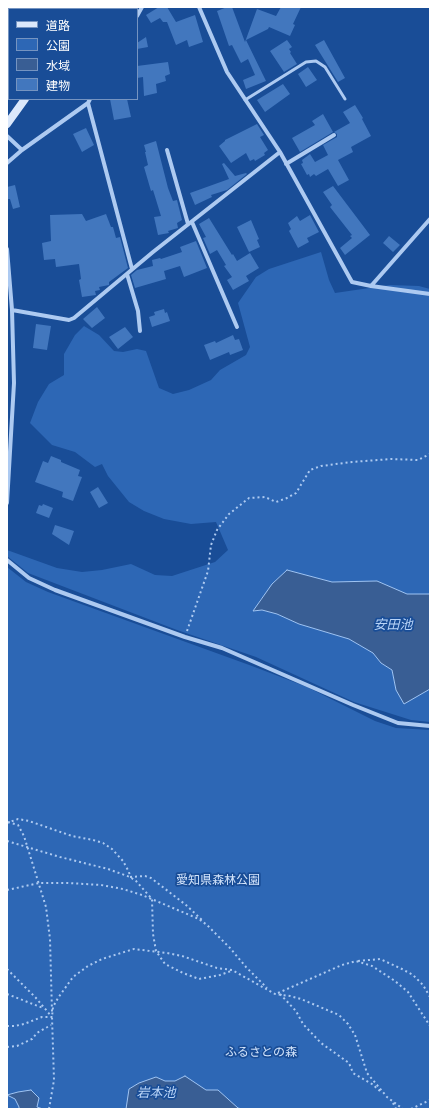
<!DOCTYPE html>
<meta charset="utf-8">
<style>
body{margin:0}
#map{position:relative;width:437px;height:1116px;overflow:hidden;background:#194d97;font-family:Raleway,"Noto Sans JP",sans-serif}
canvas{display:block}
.frame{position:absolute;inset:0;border:8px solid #fff;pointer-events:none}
.legend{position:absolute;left:8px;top:8px;width:130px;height:92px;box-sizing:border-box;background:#194d97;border:1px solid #7594c1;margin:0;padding:5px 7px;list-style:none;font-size:12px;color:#fff}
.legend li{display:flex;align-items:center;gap:8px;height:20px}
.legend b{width:20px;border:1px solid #7594c1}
</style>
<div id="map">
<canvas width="437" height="1116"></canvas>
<div class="frame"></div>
<ul class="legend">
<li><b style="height:5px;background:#dbe8fb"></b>道路</li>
<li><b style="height:11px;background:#2d67b5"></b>公園</li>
<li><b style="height:11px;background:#395e94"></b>水域</li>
<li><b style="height:11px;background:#4277be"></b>建物</li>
</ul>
</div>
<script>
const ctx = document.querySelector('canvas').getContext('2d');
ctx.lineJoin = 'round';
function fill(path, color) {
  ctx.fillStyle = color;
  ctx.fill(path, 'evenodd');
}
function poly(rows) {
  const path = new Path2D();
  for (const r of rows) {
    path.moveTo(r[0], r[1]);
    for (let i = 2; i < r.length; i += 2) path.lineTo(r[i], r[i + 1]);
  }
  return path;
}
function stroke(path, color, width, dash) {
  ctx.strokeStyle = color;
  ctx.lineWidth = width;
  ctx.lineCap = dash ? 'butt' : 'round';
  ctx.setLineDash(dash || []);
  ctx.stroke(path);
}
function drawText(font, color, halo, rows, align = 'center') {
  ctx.font = font + ' Raleway,"Noto Sans JP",sans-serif';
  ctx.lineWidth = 3.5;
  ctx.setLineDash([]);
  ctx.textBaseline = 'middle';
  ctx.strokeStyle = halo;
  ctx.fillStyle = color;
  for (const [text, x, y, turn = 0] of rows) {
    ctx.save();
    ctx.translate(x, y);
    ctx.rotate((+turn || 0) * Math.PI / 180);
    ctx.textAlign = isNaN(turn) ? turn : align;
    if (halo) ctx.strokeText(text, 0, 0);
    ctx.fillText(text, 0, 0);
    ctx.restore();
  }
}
const green = poly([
 [321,252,329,280,335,293,390,285,419,286,430,289,430,594,407,594,377,581,332,582,287,570,272,584,268,592,260,600,254,611,262,610,277,614,299,624,349,639,373,653,381,663,392,670,396,690,427,691,430,689,430,722,411,720,354,702,256,657,177,630,28,573,7,556,7,550,57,568,82,572,102,570,131,564,155,575,172,576,215,562,228,550,216,522,191,524,164,519,144,511,129,502,108,476,102,464,95,467,75,452,52,445,30,423,38,402,49,384,64,375,64,354,75,335,84,326,99,335,114,351,123,352,137,349,146,351,159,388,173,394,189,390,211,380,220,370,246,355,250,347,238,303,256,277,269,269],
 [7,567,26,582,48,592,252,666,307,687,375,721,396,728,430,730,430,1109,7,1109]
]);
const water = poly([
 [287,570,332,582,377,581,407,594,430,594,430,689,404,704,396,690,392,670,381,663,373,653,349,639,299,624,277,614,262,610,253,611,272,584,287,570],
 [185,1076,206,1090,218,1090,238,1108,242,1109,126,1109,129,1089,139,1083,156,1077,165,1081,175,1081,185,1076],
 [31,1090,39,1098,37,1107,43,1109,19,1109,19,1107,15,1099,7,1095,18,1092,31,1090]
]);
const building = poly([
 [159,7,167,7,176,22,195,15,203,42,189,47,187,40,176,45,167,22,163,22,160,18,151,23,146,15],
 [227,7,232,7,245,42,257,9,276,16,281,7,301,7,293,24,295,25,290,36,269,27,268,29,246,40,266,81,246,89,243,80,255,75,248,59,241,63,232,45,229,46,217,11],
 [146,37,148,47,137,49,137,43],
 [287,40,292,47,289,49,291,52,290,53,297,64,284,72,270,51],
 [324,40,345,78,338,82,315,45],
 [168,62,170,74,165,76,166,81,156,84,157,93,144,96,143,77,137,78,137,66],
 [308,67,317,80,306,87,298,74],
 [283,84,290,94,265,112,257,100],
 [110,99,127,99,131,117,114,120],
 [355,105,363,118,362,119,371,136,351,147,353,152,338,160,349,180,338,186,328,169,316,176,314,174,310,177,309,174,307,175,301,164,303,163,302,160,310,154,315,162,328,155,323,145,337,137,337,134,334,132,350,123,343,112],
 [323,114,333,132,300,152,292,138,315,125,312,121],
 [257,124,264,135,260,137,268,150,264,153,265,155,255,161,254,159,250,161,246,153,231,163,219,146,225,141,225,140],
 [86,128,94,145,82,152,73,134],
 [156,141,168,188,173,201,177,200,182,220,177,223,178,228,168,231,169,233,158,235,154,217,161,216,153,190,151,191,144,167,148,165,145,152,146,152,144,145],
 [224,163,235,176,246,173,247,174,227,190,211,195,212,197,195,205,190,193,229,179,222,164],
 [15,185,20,207,13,209,10,199,7,199,7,187],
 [333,186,370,235,345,255,340,248,352,238,350,236,352,235,330,207,332,205,323,192],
 [82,214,86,221,106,214,111,227,113,227,116,238,120,237,128,268,109,282,109,285,99,287,100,290,95,291,96,295,82,297,79,280,81,279,79,264,56,267,55,259,44,260,42,243,51,241,50,215],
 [310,215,319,232,307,238,309,242,298,248,289,231,291,229,288,223,297,216,300,221],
 [209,218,232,255,233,254,237,261,250,253,259,268,246,276,249,281,233,290,227,280,232,277,224,266,226,265,217,250,210,254,203,238,206,237,199,224],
 [251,220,259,239,257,240,260,247,249,252,237,227],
 [389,236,400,245,393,252,383,243],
 [196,241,207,268,184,277,180,266,164,271,166,279,135,288,131,275,137,270,153,266,152,260,160,258,161,259,182,252,180,247],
 [97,307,105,318,92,328,83,319],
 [164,309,165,313,167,312,170,321,152,327,149,317,155,315,154,312],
 [36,324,51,326,47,350,33,348],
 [125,327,133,337,118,349,109,337],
 [233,335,235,340,239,339,243,350,230,355,229,352,210,360,204,345,215,341,216,343],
 [51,456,61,460,61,462,80,470,78,476,82,477,73,501,62,497,63,492,35,482,43,461,48,463],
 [98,487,108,503,99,508,90,492],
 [43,504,53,508,49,518,36,513,39,505,42,506],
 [55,525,74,531,69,545,52,534]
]);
const path = poly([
 [187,631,208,571,211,545,217,530,229,514,249,498,265,497,276,502,287,498,296,493,310,470,321,466,352,462,392,459,418,460,430,454],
 [8,822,18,825,24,836,46,907,50,939,52,1012],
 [7,823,18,819,29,821,72,836,93,840,103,843,112,849,123,861,129,872,130,877,145,876,151,878,186,905,202,920],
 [7,841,60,857,108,869,130,877,136,881,152,899,153,934,156,951,165,964,183,973,199,979,220,975,231,971],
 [7,890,39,883,68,883,101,885,123,889,142,895,199,919,207,925,230,948,246,967,267,988],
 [358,961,380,959,402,969,413,975,423,985,430,997],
 [7,969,36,998,52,1017],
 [278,993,342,965,356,961,372,966,395,981,408,992,430,1026],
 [7,994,43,1008],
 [280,994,296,1011,303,1024,321,1043,349,1063,353,1073,372,1084,380,1091],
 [7,1026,15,1026,24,1024,42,1017,52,1017],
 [7,1047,17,1046,32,1039,37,1033,51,1025],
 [393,1103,396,1109],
 [7,1104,8,1104],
 [49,1109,54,1080,52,1017,53,1007,58,998,73,977,88,966,102,959,134,949,167,953,182,956,217,968,232,970,275,994,290,996,301,999,339,1015,348,1024,355,1035,367,1073,387,1097,403,1109],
 [411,1109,430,1100]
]);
const lane = poly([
 [245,100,306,62,316,61,325,67,345,99]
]);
const street = poly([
 [199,7,227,72,280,152,352,282,371,286,430,294],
 [137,16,142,7],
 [88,103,132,269],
 [7,136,22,150,88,103,90,99],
 [167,150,188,224],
 [7,163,22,150],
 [286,164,334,135],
 [192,222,237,327],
 [7,249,12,310,14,383,7,503],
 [127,274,138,311,140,331],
 [371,286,430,219],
 [12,310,69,320,74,318,153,252,280,152],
 [7,560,29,578,55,590,185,637,222,648,353,705,398,723,430,726]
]);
const secondary = poly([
 [81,9,82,7],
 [7,124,25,99]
]);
const parkNames = [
 ["愛知県森林公園",218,880],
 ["ふるさとの森",261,1052]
];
const waterNames = [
 ["安田池",393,625],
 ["岩本池",156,1093]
];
fill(green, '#2d67b5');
fill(water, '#395e94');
stroke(water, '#9fc4f3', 1);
fill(building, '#4277be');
stroke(path, '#adcaf1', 2, [2, 3]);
stroke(lane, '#adcaf1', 3);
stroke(street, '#adcaf1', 4);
stroke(secondary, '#dbe8fb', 8);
drawText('12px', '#d4e5fc', '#194d97', parkNames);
drawText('italic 13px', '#b9d4f7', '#194d97', waterNames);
</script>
